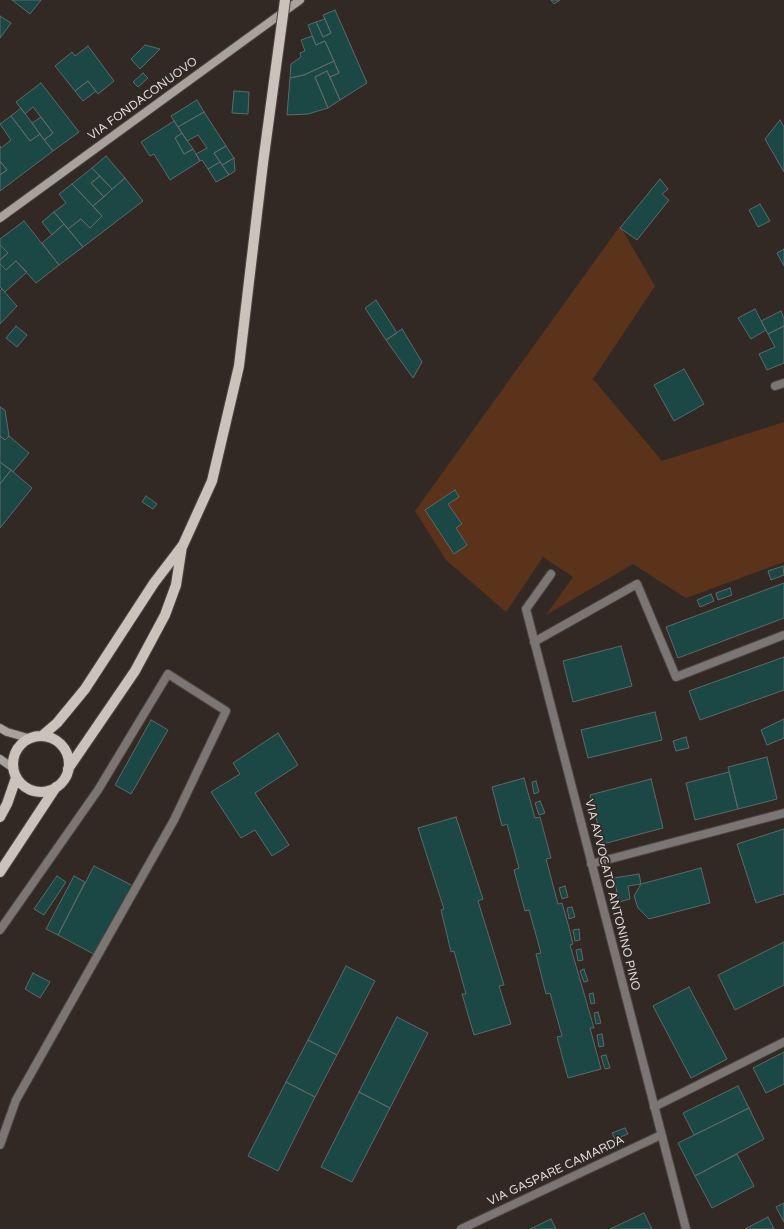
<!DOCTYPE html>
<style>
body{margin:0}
canvas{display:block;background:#322924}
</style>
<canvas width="784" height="1229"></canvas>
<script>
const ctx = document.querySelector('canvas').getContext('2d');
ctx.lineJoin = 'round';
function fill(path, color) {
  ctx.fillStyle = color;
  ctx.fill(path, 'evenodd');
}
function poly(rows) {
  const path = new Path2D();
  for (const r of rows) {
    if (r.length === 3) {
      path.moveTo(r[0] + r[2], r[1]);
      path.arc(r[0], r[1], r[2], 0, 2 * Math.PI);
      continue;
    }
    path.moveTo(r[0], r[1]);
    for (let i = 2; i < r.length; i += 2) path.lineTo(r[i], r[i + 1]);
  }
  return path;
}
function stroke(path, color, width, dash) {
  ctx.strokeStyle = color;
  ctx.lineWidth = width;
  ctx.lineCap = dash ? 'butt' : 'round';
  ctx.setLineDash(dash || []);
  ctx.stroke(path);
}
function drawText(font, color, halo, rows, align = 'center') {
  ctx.font = font + ' "Varela Round",sans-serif';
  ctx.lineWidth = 3.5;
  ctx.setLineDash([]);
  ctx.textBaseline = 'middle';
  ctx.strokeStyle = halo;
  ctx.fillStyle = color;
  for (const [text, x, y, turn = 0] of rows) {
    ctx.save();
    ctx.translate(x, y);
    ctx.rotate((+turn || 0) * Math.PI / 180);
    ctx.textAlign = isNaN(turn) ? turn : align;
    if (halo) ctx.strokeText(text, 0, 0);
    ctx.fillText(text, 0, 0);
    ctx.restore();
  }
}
const green = poly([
 [620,226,655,286,593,379,662,461,784,422,784,562,686,598,633,564,546,615,573,577,543,557,506,612,446,560,415,511]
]);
const building = poly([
 [12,0,41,0,30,14,12,0],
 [551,0,560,0,554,4,551,0],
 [335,10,367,83,340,100,330,77,339,73,325,41,316,45,308,25,316,22,323,37,331,33,323,15,335,10],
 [0,16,11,23,0,38,0,16],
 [325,19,331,33,323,37,316,22,325,19],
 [312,36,316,45,325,41,334,61,304,75,290,78,291,64,301,57,300,53,305,51,301,40,312,36],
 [145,45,160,49,140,69,131,59,145,45],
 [88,46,114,81,98,94,88,81,75,91,55,66,72,52,75,56,88,46],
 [334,61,339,73,330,77,327,71,315,77,328,108,308,114,287,115,290,78,304,75,334,61],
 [327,71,340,100,328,108,315,77,327,71],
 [143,73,148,78,138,87,133,82,143,73],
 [88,81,96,91,83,101,75,91,88,81],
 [41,83,79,132,53,151,44,140,53,133,33,107,25,114,16,102,41,83],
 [234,91,249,92,248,114,232,113,234,91],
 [197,100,204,112,178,127,171,116,197,100],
 [21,108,40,134,30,141,11,116,21,108],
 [204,112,226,146,214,153,220,162,208,169,202,160,200,161,196,154,207,148,198,135,187,141,178,127,204,112],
 [11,116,30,141,40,134,53,151,0,191,0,175,7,170,0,161,0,146,1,148,11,140,0,124,11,116],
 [41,117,53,133,44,140,32,123,41,117],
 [780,120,784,127,784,172,765,139,780,120],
 [174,121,182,133,175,138,184,154,193,149,200,161,170,180,154,154,150,156,141,142,174,121],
 [182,133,193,149,184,154,175,138,182,133],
 [226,146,234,158,222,165,214,153,226,146],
 [106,156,125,178,112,189,92,168,106,156],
 [234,158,235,171,229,175,222,165,234,158],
 [0,161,7,170,0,175,0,161],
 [220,162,229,175,216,182,208,169,220,162],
 [92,168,100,176,91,183,104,197,93,206,72,184,92,168],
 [100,176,112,189,104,197,91,183,100,176],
 [125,178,143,201,83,247,68,229,81,219,90,228,102,216,93,206,125,178],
 [660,179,668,189,662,194,669,200,637,240,620,228,660,179],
 [72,184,102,216,90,228,81,219,68,229,54,212,66,203,59,194,72,184],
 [760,204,770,221,758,227,749,210,760,204],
 [54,212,64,224,52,235,42,222,54,212],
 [24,221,59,265,36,283,16,261,6,270,0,264,0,260,8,253,0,245,0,239,24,221],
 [64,224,83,247,59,265,42,243,64,224],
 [0,245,8,253,0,260,0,245],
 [784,249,784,266,777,253,784,249],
 [16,261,27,272,5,292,0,287,0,264,6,270,16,261],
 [2,289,17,306,0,324,0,291,2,289],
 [376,300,397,333,386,340,365,308,376,300],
 [755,309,766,330,751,339,738,318,755,309],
 [781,311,784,319,784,326,768,334,761,321,781,311],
 [16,326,27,335,17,347,6,338,16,326],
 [784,326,784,363,767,370,759,354,775,347,768,334,784,326],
 [402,329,422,362,413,378,386,340,402,329],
 [684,369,704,404,674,421,654,385,684,369],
 [0,407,5,410,9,436,5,440,0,436,0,407],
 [0,436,5,440,9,436,29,453,13,472,0,462,0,436],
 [0,462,11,470,0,484,0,462],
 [11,470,32,488,0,528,0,484,11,470],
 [455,490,459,497,448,504,462,524,456,528,467,545,454,554,425,510,455,490],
 [146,496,157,504,153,509,142,502,146,496],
 [783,566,784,575,771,580,768,571,783,566],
 [784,583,784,618,678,658,666,627,784,583],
 [730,588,732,595,718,600,716,593,730,588],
 [711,594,714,601,700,607,697,600,711,594],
 [621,646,632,686,573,702,563,661,621,646],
 [784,657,784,690,700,720,689,691,784,657],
 [655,712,662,740,588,758,581,730,655,712],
 [784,719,784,738,767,745,761,730,784,719],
 [151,720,168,730,131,794,115,785,151,720],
 [278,733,298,765,255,793,289,845,272,856,255,830,241,838,211,792,240,774,233,763,278,733],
 [686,737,689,748,676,751,673,741,686,737],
 [767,757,777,799,738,809,728,767,767,757],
 [729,772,738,809,695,820,686,783,729,772],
 [524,778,535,818,540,817,551,858,546,859,558,904,562,903,568,924,573,944,570,945,594,1028,590,1028,601,1069,568,1078,557,1037,562,1036,550,993,546,994,536,954,541,953,529,910,525,911,514,870,519,868,507,824,502,826,492,787,524,778],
 [651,779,663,828,603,844,590,795,651,779],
 [536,781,539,792,534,794,532,782,536,781],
 [540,801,545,813,539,815,535,803,540,801],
 [456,817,483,899,478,901,504,985,499,986,511,1024,474,1035,462,994,466,994,454,951,451,952,441,910,444,909,418,828,456,817],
 [784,829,784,894,756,903,737,844,784,829],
 [94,866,137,888,101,958,58,935,94,866],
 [701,868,710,903,649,919,638,908,634,896,641,884,701,868],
 [639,874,641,884,628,886,630,899,619,902,614,878,639,874],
 [57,876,66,882,44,915,34,909,57,876],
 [74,876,85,882,58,935,46,929,74,876],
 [565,886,568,897,562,899,559,888,565,886],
 [572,907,575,917,569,919,567,908,572,907],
 [579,929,580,940,575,941,573,930,579,929],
 [784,942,784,985,735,1010,718,975,784,942],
 [581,949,583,960,578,961,576,950,581,949],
 [346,966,375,981,337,1055,308,1040,346,966],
 [584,969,588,981,584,982,580,971,584,969],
 [33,973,50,982,40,998,25,989,33,973],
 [689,987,727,1059,691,1078,653,1006,689,987],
 [593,993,595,1003,591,1004,589,994,593,993],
 [598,1012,601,1023,596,1024,594,1013,598,1012],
 [397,1017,428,1033,390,1108,359,1092,397,1017],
 [602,1034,604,1046,599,1047,597,1035,602,1034],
 [308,1040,337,1055,315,1097,286,1082,308,1040],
 [784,1052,784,1084,766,1093,753,1068,784,1052],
 [606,1055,610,1068,605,1069,601,1056,606,1055],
 [286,1082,315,1097,278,1171,248,1156,286,1082],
 [738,1086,749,1108,694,1135,683,1113,738,1086],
 [359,1092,390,1108,352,1182,321,1167,359,1092],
 [749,1108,764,1139,695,1176,678,1143,749,1108],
 [625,1128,628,1134,615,1139,612,1133,625,1128],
 [737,1154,754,1186,712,1208,695,1176,737,1154],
 [784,1203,784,1222,776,1207,784,1203],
 [644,1213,652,1229,610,1229,644,1213],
 [768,1217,774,1229,745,1229,768,1217],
 [551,1219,556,1229,530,1229,551,1219]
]);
const lane = poly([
 [534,642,637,584,676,677,784,635],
 [0,930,98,790,168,674,226,711,174,820,16,1100,0,1145],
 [654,1107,784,1042]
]);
const street = poly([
 [775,386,784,383],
 [551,574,526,609,686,1229],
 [591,864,784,813],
 [461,1229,661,1135]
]);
const secondary = poly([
 [0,218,300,0],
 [0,728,7,732,28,738],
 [0,759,13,768]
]);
const primary = poly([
 [43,735,57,723,85,689,154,583,183,545,212,481,239,366,263,163],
 [41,764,28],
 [68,769,135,671,165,615,176,585,182,546],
 [0,817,7,804,16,778],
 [0,872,56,787]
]);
const primaryBridge = poly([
 [263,163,285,0]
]);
const streetNames = [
 ["VIA FONDACONUOVO",143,99,-36],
 ["VIA AVVOCATO ANTONINO PINO",612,895,76],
 ["VIA GASPARE CAMARDA",556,1171,-25]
];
fill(green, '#5b331b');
fill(building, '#1b4845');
stroke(building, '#5c6968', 1);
stroke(lane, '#4e4540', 10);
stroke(street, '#4e4540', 10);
stroke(secondary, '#4e4540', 10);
stroke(primary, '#4e4540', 12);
stroke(lane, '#7b7673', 8);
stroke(street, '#7b7673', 8);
stroke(secondary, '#a8a19c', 8);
stroke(primary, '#ccc2bc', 10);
stroke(primaryBridge, '#4e4540', 12, []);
stroke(primaryBridge, '#ccc2bc', 10);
drawText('12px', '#dfd9d6', '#322924', streetNames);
</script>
